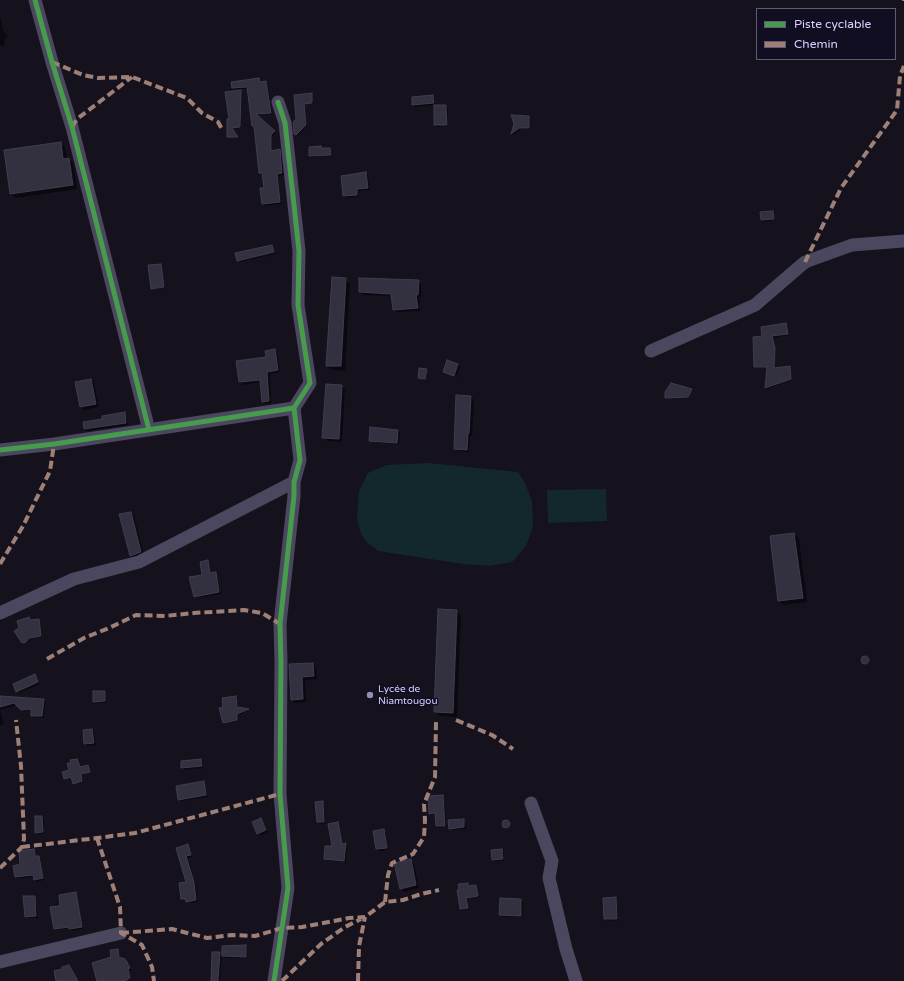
<!DOCTYPE html>
<meta charset="utf-8">
<style>
body{margin:0}
#map{position:relative;width:904px;height:981px;overflow:hidden;background:#15121d;font-family:"Varela Round",sans-serif}
canvas{display:block}
.legend{position:absolute;left:756px;top:8px;width:140px;height:52px;box-sizing:border-box;background:#120e22;border:1px solid #615b7a;margin:0;padding:5px 7px;list-style:none;font-size:12px;color:#d7cfff}
.legend li{display:flex;align-items:center;gap:8px;height:20px}
.legend b{width:20px;border:1px solid #615b7a}
</style>
<div id="map">
<canvas width="904" height="981"></canvas>
<ul class="legend">
<li><b style="height:5px;background:#469c4c"></b>Piste cyclable</li>
<li><b style="height:5px;background:#9e8076"></b>Chemin</li>
</ul>
</div>
<script>
const ctx = document.querySelector('canvas').getContext('2d');
ctx.lineJoin = 'round';
function fill(path, color) {
  ctx.fillStyle = color;
  ctx.fill(path, 'evenodd');
}
function poly(rows) {
  const path = new Path2D();
  for (const r of rows) {
    if (r.length === 3) {
      path.moveTo(r[0] + r[2], r[1]);
      path.arc(r[0], r[1], r[2], 0, 2 * Math.PI);
      continue;
    }
    path.moveTo(r[0], r[1]);
    for (let i = 2; i < r.length; i += 2) path.lineTo(r[i], r[i + 1]);
  }
  return path;
}
function stroke(path, color, width, dash) {
  ctx.strokeStyle = color;
  ctx.lineWidth = width;
  ctx.lineCap = dash ? 'butt' : 'round';
  ctx.setLineDash(dash || []);
  ctx.stroke(path);
}
function drawText(font, color, halo, rows, align = 'center') {
  ctx.font = font + ' "Varela Round",sans-serif';
  ctx.lineWidth = 3;
  ctx.setLineDash([]);
  ctx.textBaseline = 'middle';
  ctx.strokeStyle = halo;
  ctx.fillStyle = color;
  for (const [text, x, y, turn = 0] of rows) {
    ctx.save();
    ctx.translate(x, y);
    ctx.rotate((+turn || 0) * Math.PI / 180);
    ctx.textAlign = isNaN(turn) ? turn : align;
    if (halo) ctx.strokeText(text, 0, 0);
    ctx.fillText(text, 0, 0);
    ctx.restore();
  }
}
const green = poly([
 [428,463,518,472,525,483,532,501,533,527,526,546,512,562,490,566,463,564,378,551,367,542,361,534,357,518,359,491,368,473,386,465],
 [606,489,607,521,548,523,547,490]
]);
const shadow = poly([
 [0,16,4,33,8,36,4,40,5,45,0,46],
 [259,79,261,83,266,82,268,84,272,114,256,115,276,133,272,137,272,152,280,150,281,152,284,175,278,176,281,204,265,206,263,204,261,189,265,189,263,174,261,174,267,173,257,140,248,89,234,89,233,88],
 [241,91,241,128,232,129,238,137,229,137,228,136,231,120,227,93],
 [311,94,313,104,304,104,307,126,297,136,295,133,297,119,295,96],
 [433,96,435,98,435,106,446,106,448,108,448,126,437,127,435,125,434,105,415,107,413,105],
 [528,117,530,119,530,129,521,129,513,135,512,133,515,124],
 [60,143,65,147,67,159,68,159,73,163,77,189,16,198,11,194,5,151],
 [321,147,323,149,330,149,331,150,332,156,312,157,310,156],
 [366,173,368,175,370,190,358,191,359,197,346,198,344,196],
 [772,212,774,214,775,220,764,222,762,220],
 [271,246,273,248,275,254,240,262,238,260],
 [161,265,165,288,153,289,152,288],
 [345,279,350,284,345,371,332,370,327,365],
 [418,281,421,284,421,297,419,297,420,311,397,312,394,309,393,296,363,295,360,292],
 [786,324,789,335,773,338,775,350,775,368,789,367,790,369,791,380,767,389,766,388,768,368,757,368,755,366,763,337],
 [274,350,277,353,280,372,270,374,271,403,265,404,263,402,261,382,243,385,240,382,238,362,267,358],
 [458,365,460,367,456,377,446,373,444,371],
 [91,380,94,383,99,407,84,410,81,407],
 [342,386,345,389,342,442,327,441,323,437],
 [471,397,474,400,472,436,470,436,469,452,458,451,455,448],
 [124,413,126,415,128,425,87,431,85,429,84,423,103,420],
 [398,430,400,432,399,444,372,442,370,440],
 [131,513,134,516,144,555,134,559,130,556],
 [794,534,799,539,807,602,783,605,779,600],
 [207,562,209,563,211,574,216,573,217,575,221,594,197,598,195,596],
 [457,611,461,616,457,717,440,716,435,712],
 [30,621,39,621,42,637,30,639,27,642,23,643,22,642],
 [866,660,3.5],
 [313,664,316,667,317,679,305,680,306,702,295,703,292,700,290,665],
 [35,676,40,684,19,693,17,691],
 [104,692,106,694,106,703,96,703,94,701],
 [0,697,43,700,45,702,44,718,34,717,32,715,32,710,24,711,17,705,0,710,4,724,0,725],
 [236,697,238,708,249,710,238,716,238,721,226,723,224,722,224,707],
 [92,730,94,732,96,745,87,746,85,744,84,731],
 [201,760,203,762,203,768,184,770,182,768,182,762],
 [72,763,80,768,88,767,90,772,81,775,82,782,74,784,72,777,64,778,70,771],
 [203,783,205,785,207,797,181,801,179,799],
 [443,796,444,798,447,827,439,828,437,826,436,815,432,815,430,813],
 [322,802,324,804,325,824,320,824,318,822],
 [42,817,44,819,44,834,38,834,36,832],
 [261,819,268,832,260,836,253,822],
 [463,820,465,822,466,829,452,830,450,828],
 [506,825,3.5],
 [337,824,339,825,342,845,345,844,347,846,346,862,326,860,325,859,333,847],
 [384,831,386,833,388,850,379,851,377,849],
 [187,845,189,847,192,857,188,858,196,885,198,902,189,903,187,900,184,901,182,899,187,883,177,849],
 [34,850,36,857,38,857,40,858,44,880,36,882,34,877,18,879,16,877,14,866,21,865],
 [502,850,504,852,504,861,495,861,493,859],
 [410,860,414,864,419,888,404,892,401,888],
 [467,884,469,887,476,886,477,888,479,897,467,899,469,909,462,910,461,909],
 [75,893,77,895,83,929,72,931,70,928,57,930,55,928,61,907],
 [34,897,36,899,38,918,28,918,26,916],
 [615,898,617,900,618,920,607,921,605,919],
 [521,900,523,902,523,917,502,917,500,915],
 [245,946,247,948,247,958,225,958,223,956],
 [117,950,119,952,120,958,125,960,129,965,131,970,129,971,131,980,98,981],
 [220,953,222,955,220,981,212,981]
]);
const building = poly([
 [259,78,260,82,266,81,271,113,256,114,275,131,271,135,271,151,280,149,282,173,277,174,280,202,262,204,260,188,264,188,262,173,259,173,254,126,252,126,247,87,232,88,231,82,259,78],
 [241,90,240,127,232,128,238,137,227,137,227,119,229,119,225,92,241,90],
 [312,93,312,103,304,104,306,125,296,135,294,134,293,122,296,119,294,95,312,93],
 [433,95,434,103,412,105,412,97,433,95],
 [434,105,446,105,447,125,434,125,434,105],
 [511,115,529,116,529,128,519,128,511,134,514,124,511,115],
 [61,142,63,159,69,158,73,185,10,194,4,150,61,142],
 [321,146,321,148,330,148,331,155,309,156,309,147,321,146],
 [366,172,368,188,357,189,357,195,343,196,341,176,366,172],
 [773,211,774,219,761,220,760,212,773,211],
 [272,245,274,252,237,261,235,253,272,245],
 [161,264,164,287,151,289,148,265,161,264],
 [332,277,346,278,341,366,326,366,332,277],
 [359,278,419,280,418,295,416,295,418,308,393,310,391,294,359,292,359,278],
 [786,323,788,334,772,336,775,348,774,368,790,366,791,379,765,388,767,367,754,367,753,337,762,336,761,327,786,323],
 [275,349,278,370,267,372,269,401,262,402,260,380,239,382,236,361,266,357,265,351,275,349],
 [447,360,458,364,454,376,443,372,447,360],
 [419,368,427,369,425,379,418,378,419,368],
 [91,379,96,404,80,407,75,382,91,379],
 [671,383,692,389,688,397,665,398,665,392,671,383],
 [326,384,342,385,339,439,322,438,326,384],
 [456,395,471,396,469,433,468,433,467,450,454,449,456,395],
 [125,412,126,423,84,429,83,422,102,419,102,416,125,412],
 [370,427,398,430,397,443,369,441,370,427],
 [131,512,141,552,130,556,119,514,131,512],
 [794,533,803,598,778,601,770,536,794,533],
 [208,560,210,573,216,572,219,592,194,597,189,577,202,575,200,562,208,560],
 [438,609,457,610,453,713,434,712,438,609],
 [29,617,30,620,39,619,41,636,29,638,26,642,22,643,14,631,19,628,17,621,29,617],
 [865,660,4],
 [313,663,314,676,302,677,303,699,291,700,289,664,313,663],
 [35,674,38,682,16,692,13,684,35,674],
 [93,691,105,691,105,701,93,702,93,691],
 [0,696,44,699,42,716,31,716,31,709,21,710,14,703,0,707,0,696],
 [236,696,237,707,249,709,237,714,237,720,223,723,219,708,223,707,222,698,236,696],
 [92,729,94,743,84,744,83,730,92,729],
 [77,759,80,767,88,765,90,772,81,774,82,781,73,784,71,777,64,779,62,772,69,770,67,763,71,763,70,760,77,759],
 [201,759,202,766,181,768,181,761,201,759],
 [204,781,206,795,178,800,176,786,204,781],
 [443,795,445,826,436,826,435,813,429,814,428,796,443,795],
 [323,801,324,822,317,822,315,802,323,801],
 [35,816,42,816,43,832,35,833,35,816],
 [261,818,266,830,257,834,252,822,261,818],
 [464,819,464,827,449,829,448,820,464,819],
 [506,824,4],
 [338,822,342,844,346,843,344,861,324,859,325,846,332,846,328,824,338,822],
 [384,829,387,848,376,849,373,831,384,829],
 [188,844,191,855,186,856,194,882,196,900,186,902,185,899,181,899,179,883,186,882,176,848,188,844],
 [34,849,35,856,39,856,43,878,34,880,33,875,15,877,13,866,20,864,19,851,34,849],
 [502,849,503,859,492,860,491,850,502,849],
 [411,859,416,885,400,889,394,863,411,859],
 [468,883,468,886,476,885,478,896,466,898,468,908,460,909,457,890,459,890,458,884,468,883],
 [76,892,82,927,69,929,69,927,54,929,50,907,60,906,59,895,76,892],
 [23,896,35,896,36,916,25,917,23,896],
 [616,897,617,919,604,919,603,898,616,897],
 [500,898,521,899,521,916,499,915,500,898],
 [246,945,246,957,222,956,222,946,246,945],
 [118,949,119,957,125,959,127,962,130,968,128,969,130,978,125,981,97,981,92,963,111,957,110,950,118,949],
 [212,952,220,952,218,981,211,981,212,952],
 [69,965,78,981,56,981,54,971,62,969,62,967,69,965]
]);
const minor = poly([
 [35,0,52,62,72,127,149,430],
 [651,351,755,305,805,262,852,245,904,241],
 [0,450,54,444,294,408,310,383,298,305,299,251,285,123,278,102],
 [0,613,74,579,139,562,294,482],
 [531,803,552,861,549,878,566,949,576,981],
 [0,962,121,933],
 [274,981,288,888,280,794,281,662,280,624,294,496,294,482,300,460,294,408]
]);
const quiet = poly([
 [904,0,904,1],
 [52,62,83,75,98,78,132,77,187,98,202,113,218,122,223,131],
 [72,127,77,119,132,77],
 [805,262,841,188,897,110,900,76,904,66],
 [0,564,23,526,50,471,54,444],
 [47,659,84,638,109,628,136,615,165,616,194,613,244,610,262,613,280,624],
 [456,720,492,735,513,749],
 [97,838,120,907,121,933,142,945,152,967,154,981],
 [22,847,97,838,135,833,280,794],
 [0,868,22,847,24,839,21,766,16,720],
 [385,902,388,875,392,863,413,854,424,837,425,820,424,804,435,777,436,722],
 [121,933,172,929,207,938,232,935,255,936,282,928,302,927,349,918,365,917,385,902,403,900,421,894,439,890],
 [282,981,321,944,345,927,361,919],
 [358,981,359,946,365,917]
]);
const cycleway = poly([
 [35,0,52,62,72,127,149,430],
 [0,450,54,444,294,408,310,383,298,305,299,251,285,123,278,102],
 [274,981,288,888,280,794,281,662,280,624,294,496,294,482,300,460,294,408]
]);
const markers = [
 [370,695,4,"#938db0"]
];
const poiNames = [
 ["Lycée de",378,689],
 ["Niamtougou",378,701]
];
fill(green, '#12282a');
fill(shadow, '#0007');
fill(building, '#333040');
stroke(building, '#423c51', 1);
stroke(minor, '#4a475e', 13);
stroke(quiet, '#9e8076', 4, [8, 4]);
stroke(cycleway, '#469c4c', 5);
for (const [x, y, r, color] of markers) {
  const dot = new Path2D();
  dot.arc(x, y, r, 0, 2 * Math.PI);
  ctx.fillStyle = color;
  ctx.fill(dot);
  stroke(dot, '#120e22', 1.5);
}
drawText('10px', '#d7cfff', '#120e22', poiNames, 'left');
</script>
